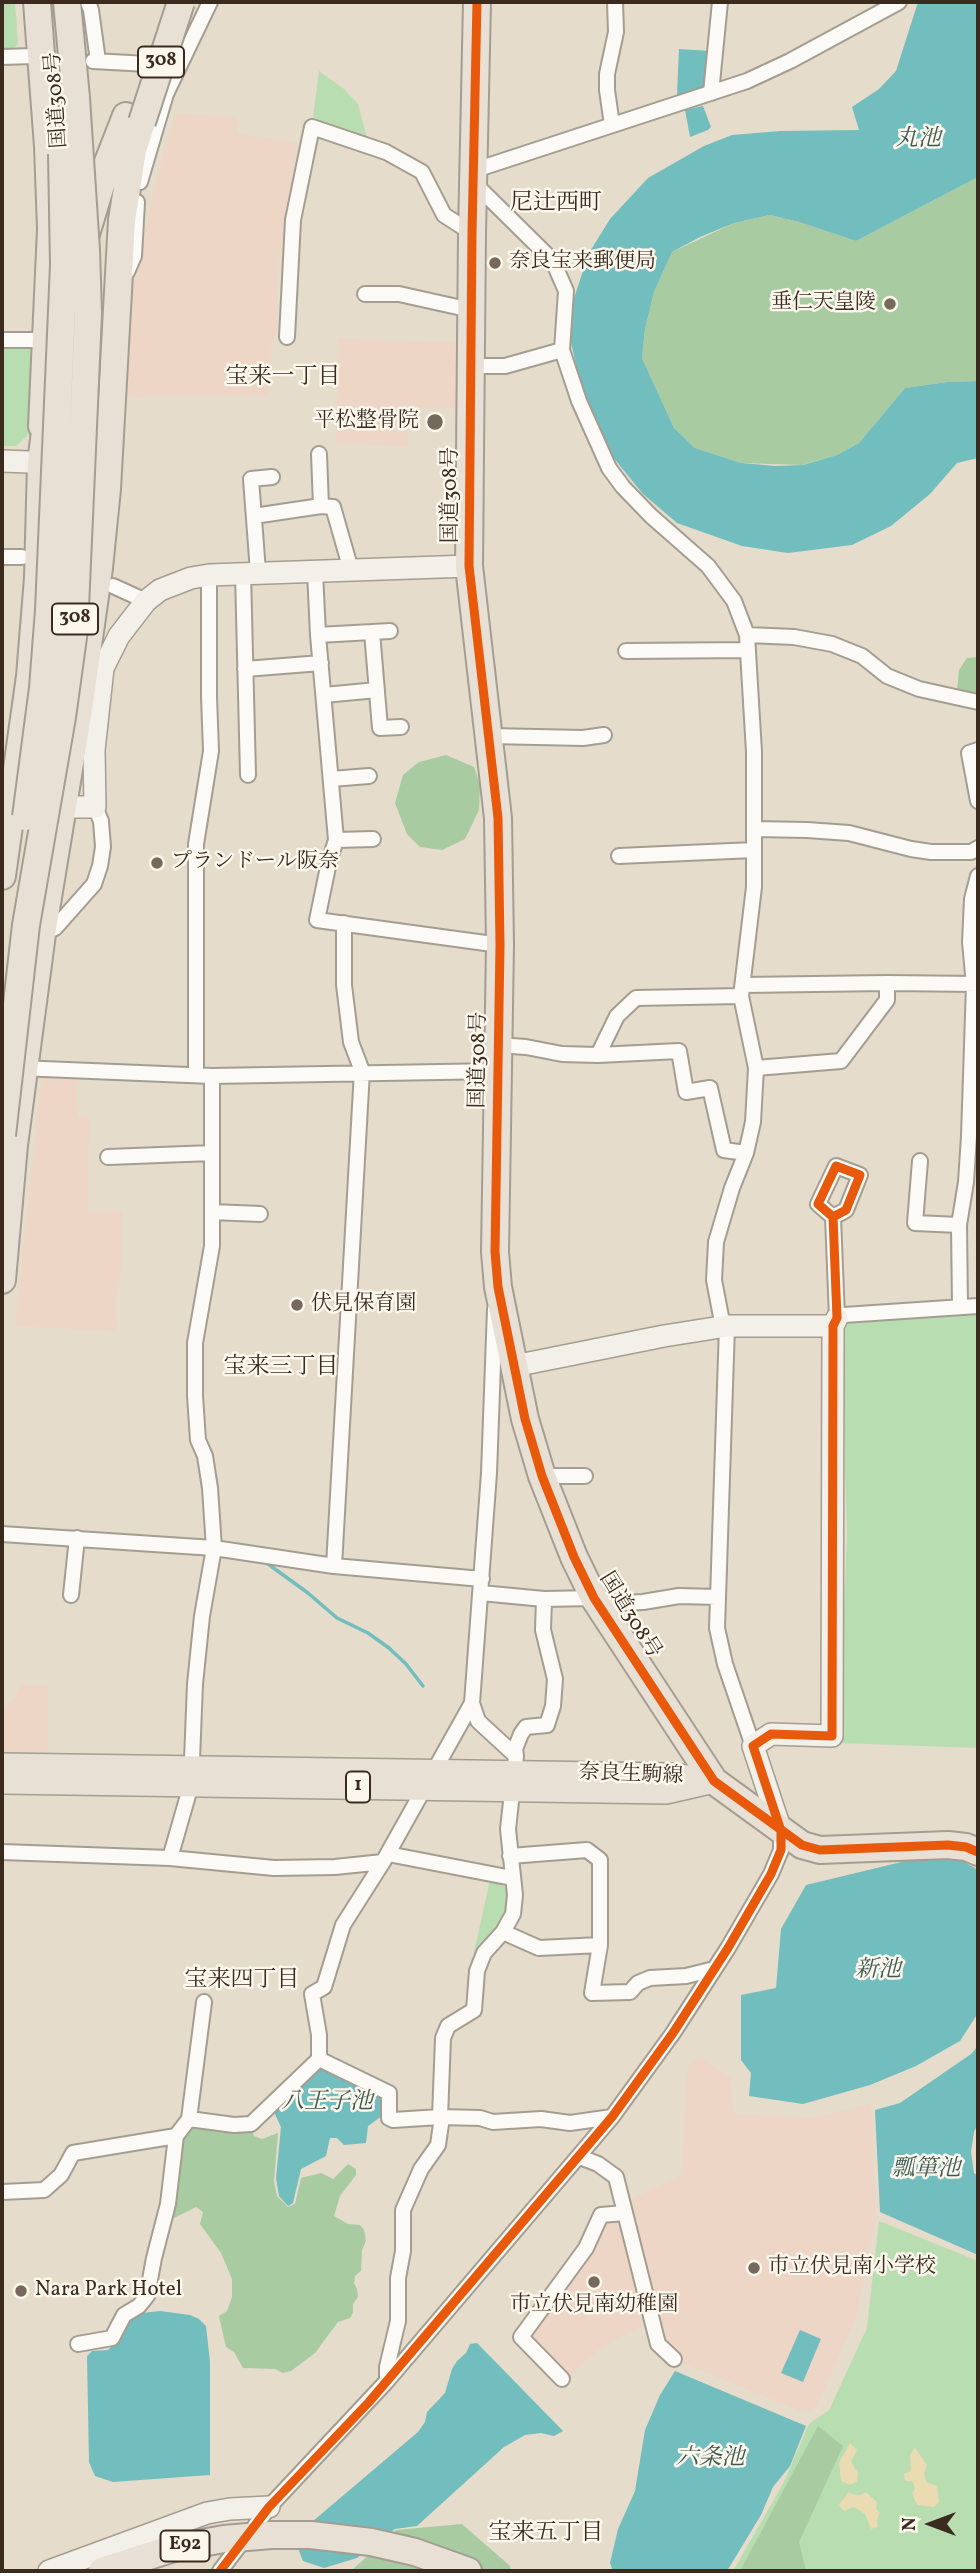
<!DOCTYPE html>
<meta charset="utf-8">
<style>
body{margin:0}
#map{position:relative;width:980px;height:2573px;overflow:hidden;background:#e5dccb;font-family:Vollkorn,serif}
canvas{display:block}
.frame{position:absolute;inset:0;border:4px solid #3b2a1e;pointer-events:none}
.north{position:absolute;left:896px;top:2489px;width:70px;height:70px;-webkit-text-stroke:5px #fbf7ec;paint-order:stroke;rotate:270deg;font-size:19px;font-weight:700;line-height:28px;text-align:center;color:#3b2a1e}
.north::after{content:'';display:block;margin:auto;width:24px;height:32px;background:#3b2a1e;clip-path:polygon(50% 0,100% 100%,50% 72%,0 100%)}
</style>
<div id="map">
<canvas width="980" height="2573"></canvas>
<div class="frame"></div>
<div class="north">N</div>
</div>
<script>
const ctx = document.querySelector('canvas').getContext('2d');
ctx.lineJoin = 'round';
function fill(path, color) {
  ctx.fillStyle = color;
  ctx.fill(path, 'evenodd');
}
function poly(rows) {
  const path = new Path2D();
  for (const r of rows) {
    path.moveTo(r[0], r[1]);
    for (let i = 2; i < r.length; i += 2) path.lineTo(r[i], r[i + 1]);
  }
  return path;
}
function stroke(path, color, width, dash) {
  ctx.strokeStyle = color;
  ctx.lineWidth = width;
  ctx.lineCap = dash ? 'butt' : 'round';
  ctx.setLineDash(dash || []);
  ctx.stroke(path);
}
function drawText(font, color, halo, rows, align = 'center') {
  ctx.font = font + ' Vollkorn,"Noto Serif JP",serif';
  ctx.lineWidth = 5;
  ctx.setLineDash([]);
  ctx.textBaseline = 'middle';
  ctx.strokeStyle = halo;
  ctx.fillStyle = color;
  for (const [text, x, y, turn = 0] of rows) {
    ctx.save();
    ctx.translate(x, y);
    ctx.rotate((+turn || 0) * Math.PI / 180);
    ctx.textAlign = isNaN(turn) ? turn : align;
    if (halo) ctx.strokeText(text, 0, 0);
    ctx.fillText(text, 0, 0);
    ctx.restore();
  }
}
const built = poly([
 [176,113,238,117,237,133,298,143,278,266,276,336,271,346,269,395,122,397,122,334,157,176],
 [338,338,460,343,460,409,406,407,408,447,336,443],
 [42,1076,78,1076,78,1116,89,1117,88,1212,123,1211,121,1271,115,1304,118,1331,15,1326],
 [20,1685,48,1685,48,1752,2,1752,2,1709,15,1698],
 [698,2055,730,2078,734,2114,816,2118,871,2103,876,2216,855,2321,815,2409,809,2412,798,2410,687,2365,671,2349,661,2333,625,2202,682,2175,687,2069],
 [625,2218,651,2321,598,2350,567,2378,524,2336,603,2219]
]);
const green = poly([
 [2,2,15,2,18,44,12,50,2,50],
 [319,71,344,89,358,104,367,138,313,118],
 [2,344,24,344,34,353,30,433,16,446,2,446],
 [978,1313,978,1748,839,1743,847,1535,841,1326,854,1321],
 [490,1880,504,1886,509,1895,508,1915,476,1959,473,1957],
 [879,2221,978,2261,978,2571,733,2571,783,2484,809,2424,829,2410,867,2328]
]);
const forest = poly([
 [978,177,978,381,947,382,905,388,859,443,837,455,802,465,741,463,695,448,674,428,642,358,645,329,654,292,672,252,734,223,770,215,799,222,856,241],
 [978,657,978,693,957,691,959,670,967,658],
 [446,755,474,767,480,784,479,810,465,839,442,850,420,847,407,834,395,803,403,775,419,762],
 [191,2123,251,2127,254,2136,262,2139,278,2133,274,2181,277,2196,288,2207,295,2204,301,2178,321,2173,333,2179,348,2164,356,2169,356,2175,340,2196,334,2216,348,2224,360,2225,364,2230,366,2241,362,2250,361,2271,355,2276,354,2283,357,2289,358,2297,353,2304,353,2313,350,2318,338,2322,315,2353,291,2371,283,2373,275,2369,243,2368,234,2352,226,2347,219,2316,227,2311,232,2297,232,2279,221,2253,200,2224,203,2212,196,2207,170,2220,179,2137],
 [818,2426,843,2446,799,2542,806,2571,740,2571],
 [462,2524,510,2566,511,2571,351,2571,396,2530]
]);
const sand = poly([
 [850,2443,857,2450,851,2462,858,2473,857,2481,850,2485,841,2481,839,2463],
 [915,2448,927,2465,924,2474,926,2482,937,2486,939,2502,934,2507,917,2505,912,2494,915,2488,912,2481,905,2481,904,2474,911,2471,910,2454],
 [848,2492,858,2496,866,2492,877,2502,876,2509,880,2513,877,2520,878,2527,871,2529,865,2514,854,2507,844,2511,839,2505]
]);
const water = poly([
 [918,2,978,2,978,177,856,241,799,222,770,215,734,223,700,237,672,252,654,292,645,329,642,358,674,428,695,448,741,463,776,466,803,465,837,455,859,443,905,388,947,382,978,381,978,458,957,463,930,494,891,526,852,545,788,553,742,546,677,523,643,494,608,451,582,393,571,342,574,298,589,253,610,219,648,178,704,146,732,135,780,131,859,130,852,107,879,89,896,71],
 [679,49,710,51,706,88,677,95],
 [703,106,711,127,708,130,690,137,685,110],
 [918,1858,958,1858,978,1870,978,2013,960,2041,916,2066,870,2085,803,2104,749,2096,751,2073,741,2060,741,1995,776,1988,781,1929,806,1885],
 [978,2046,978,2124,974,2132,971,2152,974,2173,978,2176,978,2255,880,2212,875,2110,900,2103,971,2054],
 [319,2063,386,2095,382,2116,368,2126,366,2143,344,2145,337,2138,330,2138,326,2156,301,2169,293,2203,288,2206,279,2196,276,2178,281,2127,274,2112],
 [160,2311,190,2315,199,2319,206,2326,210,2362,210,2475,113,2482,95,2476,89,2462,87,2356,92,2351,108,2350,117,2341,125,2325,142,2313],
 [800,2330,821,2339,803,2382,781,2373],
 [477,2343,563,2431,554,2436,541,2433,525,2435,504,2447,417,2526,395,2529,357,2558,324,2568,303,2561,297,2546,306,2527,418,2432,425,2422,427,2412,445,2393,452,2369,457,2361,466,2353,470,2344],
 [675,2371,806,2426,790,2466,773,2487,761,2515,727,2571,613,2571,610,2563,618,2529,635,2491,645,2430,660,2395]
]);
const stream = poly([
 [268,1564,308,1593,337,1618,368,1633,389,1648,406,1664,423,1686]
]);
const streetTunnel = poly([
 [35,56,93,61]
]);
const street = poly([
 [88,2,91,10,98,61],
 [2,57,34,56],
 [93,61,166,65],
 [711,93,720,2],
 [612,125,607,90,607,74,616,32,615,2],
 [475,170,747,81,790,61,899,2],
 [140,182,166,94,210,2],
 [474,183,553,261,566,291,562,350,579,401,609,468,623,487,651,516,708,566,734,601,747,635,754,752,754,887,741,996,756,1068,753,1122,746,1153,732,1188,716,1242,714,1280,723,1327],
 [125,273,127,272,134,256,137,202],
 [365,294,399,294,471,310],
 [287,337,293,220,312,127,386,152,422,172,444,215,472,233],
 [2,340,46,340],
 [470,366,505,366,562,350],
 [319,454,321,506],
 [254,516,321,506,333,507,351,570],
 [2,557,22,557],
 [258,572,251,479,272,477],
 [315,572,318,635,336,840,329,862,317,920,500,945],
 [243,573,248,775],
 [113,586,146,601],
 [372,632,380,728,401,727],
 [318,635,390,631],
 [747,635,794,637,832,644,862,656,887,676,919,689,978,702],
 [626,651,748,650],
 [245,669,321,663],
 [324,695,377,690],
 [490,736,583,738,604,735],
 [978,750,969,753,978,801],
 [331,779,369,776],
 [754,829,807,830,849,833,911,849,931,852,971,852,978,848],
 [336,840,373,839],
 [619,856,754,850],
 [42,934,55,928,94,884,100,866,103,847,101,821,95,807],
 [743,985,887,983,978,984],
 [497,1045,526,1047,562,1054,598,1055,617,1016,636,998,741,996],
 [598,1055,679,1051,686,1092,710,1088,724,1150,746,1153],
 [19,1068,212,1076,497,1071],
 [756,1068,841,1061,887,1000,887,983],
 [196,1074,196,844,211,751,209,696,209,575],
 [108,1157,212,1153],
 [920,1161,915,1223,959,1225],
 [212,1212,260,1214],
 [833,1217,818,1204,836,1166,860,1175,846,1210,833,1217,837,1318,844,1315,978,1306],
 [960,1307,959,1225,966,1182,969,1136,974,985,970,942,972,899,978,876],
 [727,1326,717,1628,725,1664,753,1746],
 [542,1476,585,1476],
 [2,1534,214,1548,334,1566,482,1579],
 [334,1566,362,1071,351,1042,344,985,344,923],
 [481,1593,544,1599,594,1598],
 [71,1595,77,1538],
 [598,1604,643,1602,679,1596,717,1597],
 [516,1756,515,1749,521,1734,526,1727,547,1725,553,1706,555,1679,543,1630,544,1599],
 [2,1852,170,1858,274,1868,335,1867,383,1862,472,1703,489,1473,495,1309],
 [388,1854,512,1878],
 [510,1856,587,1850,600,1860,600,1945,592,1993,630,1992,638,1983,650,1978,686,1976,714,1969],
 [170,1858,191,1785,195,1684,202,1616,214,1548,210,1488,205,1456,198,1440,195,1396,195,1343,212,1246,212,1076],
 [503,1932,539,1948,600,1945],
 [319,2059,389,2093,389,2118,393,2120,440,2117,480,2118,493,2122,541,2119,570,2123,612,2117],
 [440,2117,443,2038,448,2026,474,2010,477,1971,484,1953,503,1932,513,1914,515,1895,508,1829,516,1756,478,1721,472,1703],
 [189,2119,234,2125,251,2124,319,2059,319,2035,312,1994,324,1987,343,1925,383,1862],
 [580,2157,598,2164,616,2177,658,2344,674,2359],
 [2,2192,44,2190,61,2175,73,2153,176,2136,189,2119,204,2002],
 [78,2344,112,2338,124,2315,139,2306,147,2296,154,2258,168,2204,176,2136],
 [562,2379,521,2337,586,2248,601,2215,625,2213],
 [387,2381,387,2367,398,2321,398,2278,403,2251,403,2210,421,2169,438,2145,442,2117],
 [255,2526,269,2507,387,2381,612,2117,673,2033,728,1948,771,1874,781,1850,781,1831],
 [220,2571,239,2546]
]);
const secondary = poly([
 [2,461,56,463],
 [48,807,95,807,94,750,103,668,119,636,146,601,160,590,191,578,209,575,469,566],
 [514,1366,664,1336,727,1326,833,1326],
 [781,1831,753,1746,771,1734,832,1736,833,1326,837,1318],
 [49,2571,207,2513,230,2509,269,2507]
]);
const primary = poly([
 [2,1765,672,1775,701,1779],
 [2,1782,666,1792,714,1781]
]);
const highway = poly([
 [37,2,48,146,51,229,42,426],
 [67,2,76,98],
 [477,2,472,233,469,566,498,818,500,945,495,1252,498,1287,525,1419,542,1476,574,1557,594,1598,714,1781,802,1845,820,1850,948,1845,966,1847,978,1852],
 [86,234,108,162,126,116],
 [2,876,30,676,38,578,41,463,48,408],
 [2,1280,14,1145,42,934,80,702,99,568,107,489,122,220,133,150,142,122],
 [102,2571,174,2548,224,2539,271,2535,311,2535,371,2542,415,2552,468,2571]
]);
const highwayBridge = poly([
 [142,122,181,2],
 [26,817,43,688,49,610,64,265,62,154],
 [2,1135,26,925,62,717,74,630,88,314,86,250,76,98]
]);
const cycleway = poly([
 [477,2,472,233,469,566,498,818,500,945,495,1252,498,1287,525,1419,542,1476,574,1557,594,1598,714,1781,802,1845,820,1850,948,1845,966,1847,978,1852],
 [220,2571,269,2507,369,2402,612,2117,673,2033,728,1948,771,1874,781,1850,781,1831,753,1746,771,1734,832,1736,833,1326,837,1318,833,1217,846,1210,860,1175,836,1166,818,1204,833,1217]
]);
const markers = [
 [495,263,7,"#76685b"],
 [890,304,7,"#76685b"],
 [435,422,9,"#76685b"],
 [157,863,7,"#76685b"],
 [297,1305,7,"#76685b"],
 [754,2268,7,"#76685b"],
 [594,2282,7,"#76685b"],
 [21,2291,7,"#76685b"]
];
const shields = [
 [161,62,46],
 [75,619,46],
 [358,1787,24],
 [185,2546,49]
];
const shieldNames = [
 ["308",161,62],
 ["308",75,619],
 ["1",358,1787],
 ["E92",185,2546]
];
const streetNames = [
 ["国道308号",58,100,-94],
 ["国道308号",452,495,-90],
 ["国道308号",480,1060,-89],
 ["国道308号",629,1616,58],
 ["奈良生駒線",631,1776,2]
];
const poiNames = [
 ["奈良宝来郵便局",509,263],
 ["垂仁天皇陵",876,304,"right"],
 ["平松整骨院",419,422,"right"],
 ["プランドール阪奈",171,863],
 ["伏見保育園",311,1305],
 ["市立伏見南小学校",768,2268],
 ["Nara Park Hotel",35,2291],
 ["市立伏見南幼稚園",594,2306,"center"]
];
const waterNames = [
 ["丸池",918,141],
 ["新池",878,1972],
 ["八王子池",327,2104],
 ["瓢箪池",926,2171],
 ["六条池",710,2460]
];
const neighbourhoodNames = [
 ["尼辻西町",556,205],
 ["宝来一丁目",283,379],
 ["宝来三丁目",281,1369],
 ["宝来四丁目",242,1982],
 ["宝来五丁目",546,2535]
];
fill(built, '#eed6c6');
fill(green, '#b8ddb0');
fill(forest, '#a8cba2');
fill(sand, '#eadbb2');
fill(water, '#72bdbe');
stroke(stream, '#72bdbe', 3.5);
stroke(streetTunnel, '#c3b8a8', 14, [14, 7]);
stroke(street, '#a49d91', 18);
stroke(secondary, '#a49d91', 24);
stroke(primary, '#a49d91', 26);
stroke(highway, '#a49d91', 30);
stroke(street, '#fbfaf7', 14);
stroke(secondary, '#f3f0e9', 21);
stroke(primary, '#e8e0d4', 23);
stroke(highway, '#e8e0d4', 26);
stroke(highwayBridge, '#a49d91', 30, []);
stroke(highwayBridge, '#e8e0d4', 26);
stroke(cycleway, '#e8590c', 9);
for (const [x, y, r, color] of markers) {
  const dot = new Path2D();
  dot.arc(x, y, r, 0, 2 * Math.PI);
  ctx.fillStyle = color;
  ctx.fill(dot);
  stroke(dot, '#fbf7ec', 2.5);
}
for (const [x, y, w] of shields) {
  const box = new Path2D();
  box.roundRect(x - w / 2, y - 15.5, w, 31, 5);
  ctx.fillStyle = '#fbf7ec';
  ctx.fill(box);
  stroke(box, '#3b2a1e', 2);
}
drawText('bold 19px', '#3b2a1e', null, shieldNames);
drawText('21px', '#3b2a1e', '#fbf7ec', streetNames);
drawText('21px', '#3b2a1e', '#fbf7ec', poiNames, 'left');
drawText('italic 23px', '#3d5954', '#fbf7ec', waterNames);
drawText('23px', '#3b2a1e', '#fbf7ec', neighbourhoodNames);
</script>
